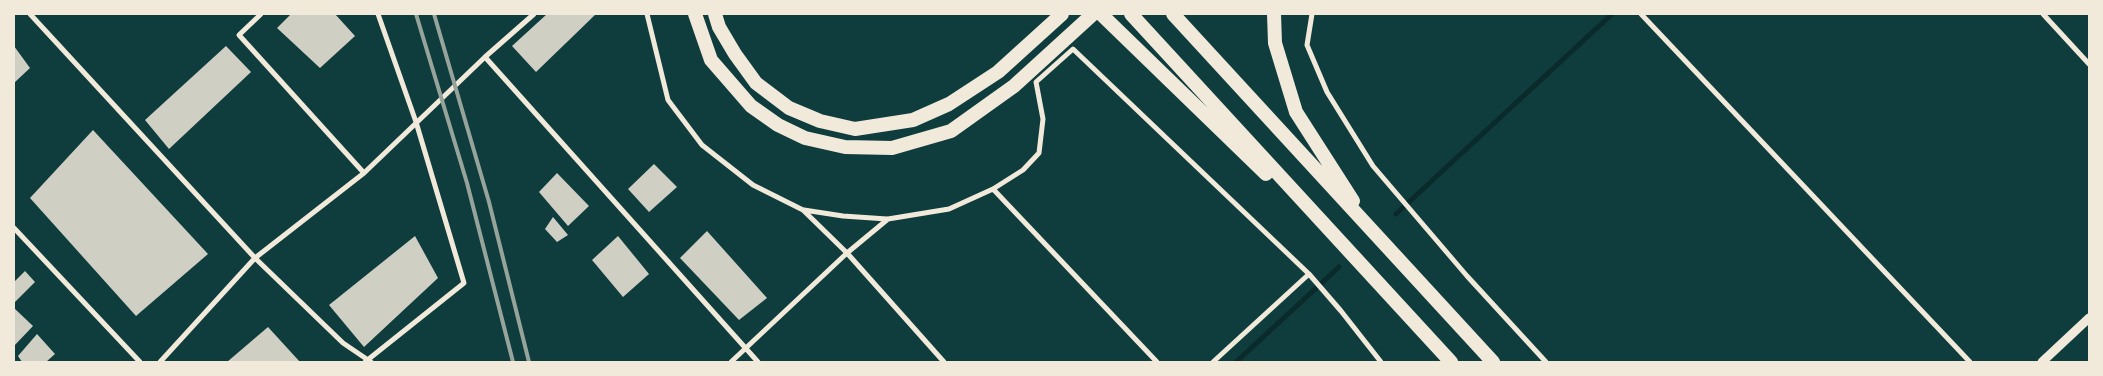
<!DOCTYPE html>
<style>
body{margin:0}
#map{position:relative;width:2103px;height:376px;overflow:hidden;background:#0f3d3e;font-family:"Fira Sans",sans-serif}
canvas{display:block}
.frame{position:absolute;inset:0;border:15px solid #f1e9da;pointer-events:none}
</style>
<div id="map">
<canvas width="2103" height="376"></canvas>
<div class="frame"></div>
</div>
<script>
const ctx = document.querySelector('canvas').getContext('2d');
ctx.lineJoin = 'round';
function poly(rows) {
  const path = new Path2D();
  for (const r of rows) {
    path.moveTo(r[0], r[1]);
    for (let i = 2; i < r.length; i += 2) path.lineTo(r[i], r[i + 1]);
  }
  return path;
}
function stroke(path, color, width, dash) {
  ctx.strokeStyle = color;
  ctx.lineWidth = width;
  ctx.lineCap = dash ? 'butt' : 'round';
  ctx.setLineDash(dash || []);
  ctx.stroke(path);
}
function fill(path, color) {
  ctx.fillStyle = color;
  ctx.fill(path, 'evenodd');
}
const stream = poly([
 [1396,214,1612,14],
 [1236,362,1339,267]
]);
const building = poly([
 [291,14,335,14,355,36,320,68,277,28],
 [547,14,596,14,536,72,512,46],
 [14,46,30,68,14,83],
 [226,46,251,72,169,149,145,120],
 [93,130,208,254,136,316,30,198],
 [654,164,677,187,649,212,628,189],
 [557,173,589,206,568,226,539,192],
 [553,217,568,235,557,242,545,229],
 [707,231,767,298,739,320,680,258],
 [415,236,438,278,364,347,329,305],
 [618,236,649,274,623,297,592,260],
 [25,271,35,282,14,303,14,282],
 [14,308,33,326,14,346],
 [268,327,300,362,227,362],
 [37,334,55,354,46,362,22,362,18,356]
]);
const minor = poly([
 [30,14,255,258,343,343,371,362],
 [261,14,239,35,364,173],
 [647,14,668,100,702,145,753,185,803,210,847,253,944,362],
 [1312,14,1307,45,1327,92,1373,166,1467,276,1546,362],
 [1641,14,1970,362],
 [2043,14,2089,64],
 [485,57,758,362],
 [993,189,1157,362],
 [804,210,843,216,887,219],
 [14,228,140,362],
 [160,362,255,258,364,173,485,57,534,14],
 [365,362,464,283,416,122,378,14],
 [731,362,847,253,888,219,949,209,993,189,1023,170,1039,153,1043,119,1036,82,1073,49,1309,274,1341,311,1381,362],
 [1213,362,1309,274]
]);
const tertiary = poly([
 [2042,362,2089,318]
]);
const motorway = poly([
 [695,14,711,60,751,106,778,125,805,138,845,147,892,148,951,131,1014,86,1093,14],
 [715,14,719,27,735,54,756,83,789,108,820,121,855,129,913,120,949,104,998,72,1062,14],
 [1101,14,1266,174],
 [1131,14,1451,362],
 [1173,14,1493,362],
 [1274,14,1275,43,1296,112,1353,201]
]);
const rail = poly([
 [416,14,467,183,513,362],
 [434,14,489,202,529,362]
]);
stroke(stream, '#0a2a2b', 5);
fill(building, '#cfcfc3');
stroke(minor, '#f1e9da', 5);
stroke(tertiary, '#f1e9da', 9);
stroke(motorway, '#f1e9da', 14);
stroke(rail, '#97a49c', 4);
</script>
